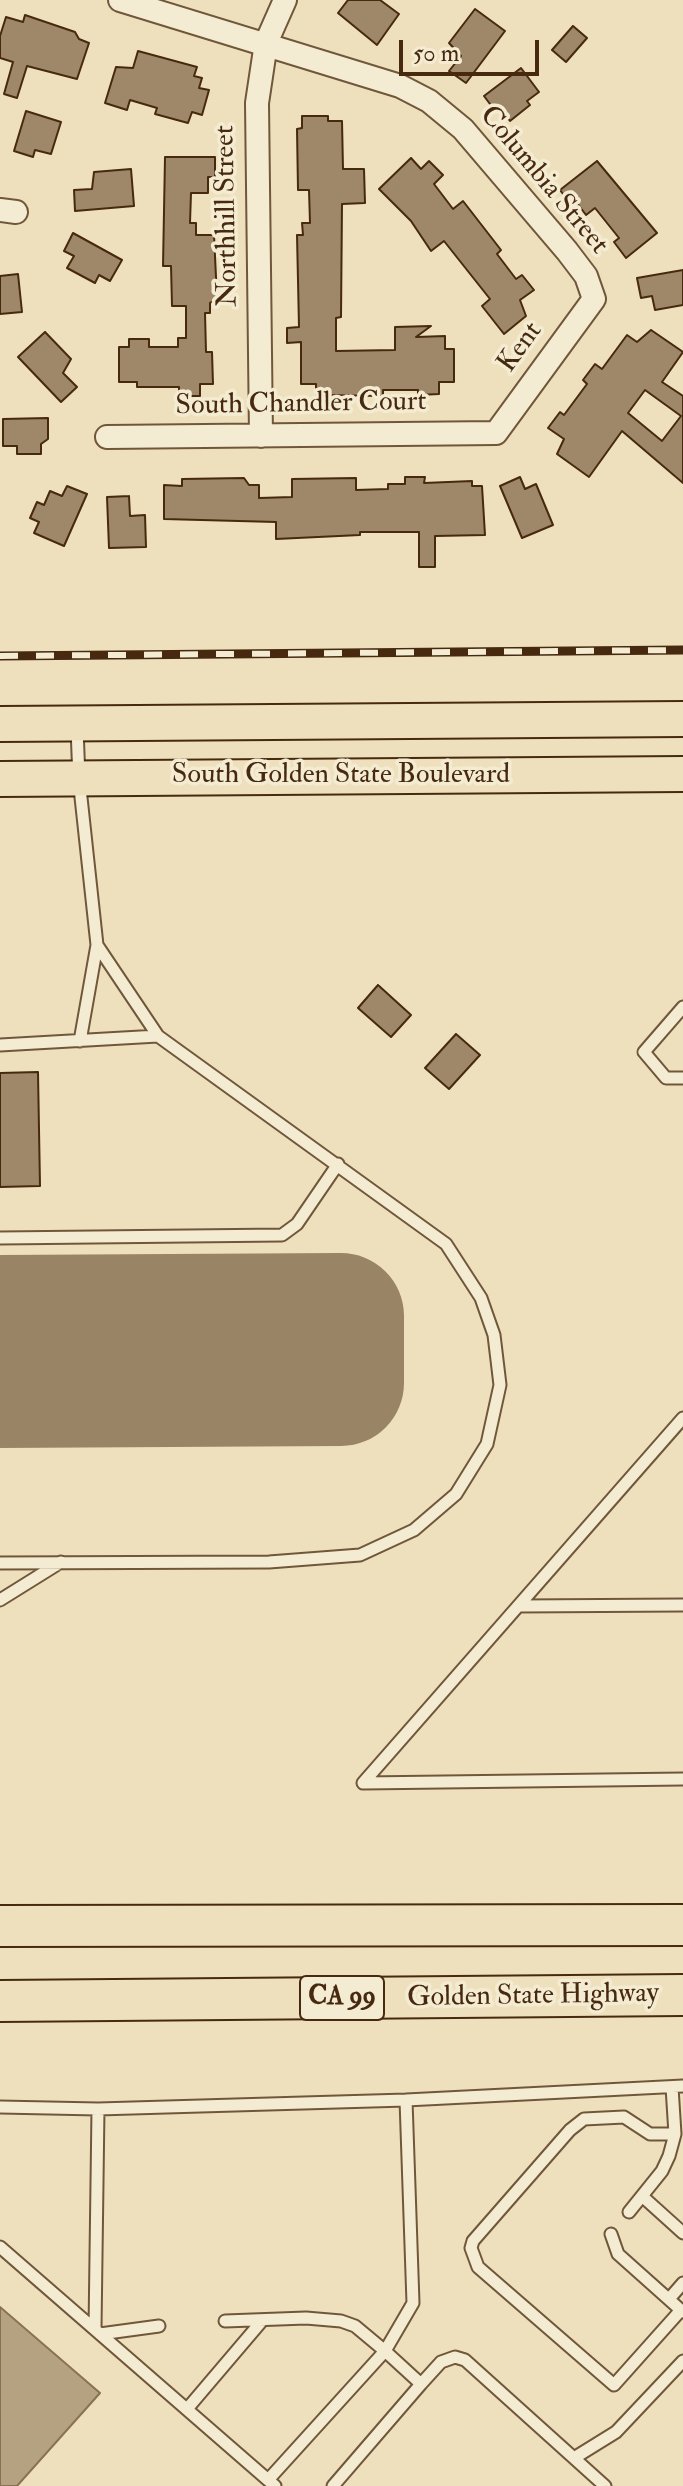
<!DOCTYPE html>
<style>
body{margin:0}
#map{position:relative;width:683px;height:2486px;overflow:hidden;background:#eee0bc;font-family:"IM FELL Double Pica",serif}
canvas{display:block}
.scale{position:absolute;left:399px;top:40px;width:140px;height:36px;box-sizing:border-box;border:4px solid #47290f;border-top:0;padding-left:10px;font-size:24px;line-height:28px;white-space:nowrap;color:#47290f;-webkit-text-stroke:6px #f4ebd3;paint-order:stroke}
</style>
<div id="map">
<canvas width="683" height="2486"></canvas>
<div class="scale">50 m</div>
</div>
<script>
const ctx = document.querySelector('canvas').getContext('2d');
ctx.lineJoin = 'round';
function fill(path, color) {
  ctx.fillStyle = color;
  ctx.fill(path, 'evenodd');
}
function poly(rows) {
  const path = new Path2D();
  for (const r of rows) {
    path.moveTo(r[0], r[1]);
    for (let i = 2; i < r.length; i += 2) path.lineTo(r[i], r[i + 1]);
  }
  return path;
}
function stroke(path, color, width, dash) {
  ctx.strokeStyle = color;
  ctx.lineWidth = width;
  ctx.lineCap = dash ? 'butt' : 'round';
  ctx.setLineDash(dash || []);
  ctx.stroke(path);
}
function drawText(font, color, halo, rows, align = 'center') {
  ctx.font = font + ' "IM FELL Double Pica",serif';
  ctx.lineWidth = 7;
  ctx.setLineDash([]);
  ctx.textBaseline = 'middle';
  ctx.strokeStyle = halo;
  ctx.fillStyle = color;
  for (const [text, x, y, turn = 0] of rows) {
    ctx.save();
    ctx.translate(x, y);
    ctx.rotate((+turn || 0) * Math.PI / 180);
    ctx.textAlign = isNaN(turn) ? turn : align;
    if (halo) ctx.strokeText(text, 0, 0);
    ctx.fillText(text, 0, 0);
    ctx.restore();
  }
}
const water = poly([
 [0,2307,100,2393,17,2486,0,2486,0,2307]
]);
const runway = poly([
 [0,1318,341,1316,341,1383,0,1385]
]);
const building = poly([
 [348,0,380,0,399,14,377,45,338,13,348,0],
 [475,9,505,31,466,83,449,71,461,56,449,43,475,9],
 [25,15,75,32,79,39,89,43,77,79,27,66,17,98,4,94,13,62,0,58,0,36,6,17,23,22,25,15],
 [573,26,587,38,566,62,552,50,573,26],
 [138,51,197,67,194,76,202,78,199,88,209,90,202,115,192,112,188,123,155,114,157,108,130,100,127,110,105,103,116,67,133,68,138,51],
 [521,68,539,92,527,101,530,105,510,121,501,109,496,112,484,96,521,68],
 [26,111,61,122,51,154,35,150,33,157,14,151,26,111],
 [302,116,328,116,328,121,342,121,343,169,364,169,365,203,342,204,341,317,336,318,336,351,395,350,395,327,431,326,416,337,445,336,445,349,454,349,454,382,439,382,439,394,418,395,418,390,383,390,383,396,316,395,316,384,301,384,301,342,287,343,287,328,299,327,297,235,303,235,302,223,310,223,309,190,298,190,297,129,302,128,302,116],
 [165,157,215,157,215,177,208,177,208,193,191,193,190,223,196,223,196,235,214,235,217,298,210,303,210,313,205,313,206,352,212,352,213,384,200,384,200,396,179,396,179,387,137,387,137,382,119,382,119,347,129,347,129,339,149,339,149,347,178,347,178,338,186,338,186,306,172,306,171,266,163,266,165,157],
 [411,158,421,169,429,161,443,175,434,184,453,209,463,201,501,250,497,254,516,279,522,275,534,290,520,300,526,316,504,334,482,306,490,299,444,241,431,251,411,221,379,189,411,158],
 [597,161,657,233,626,258,614,242,619,238,595,208,586,215,577,203,572,206,560,190,597,161],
 [131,169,134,206,75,211,74,190,92,189,94,172,131,169],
 [73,233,122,260,110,281,99,275,95,283,67,268,74,256,64,251,73,233],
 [683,270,683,305,655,310,652,296,641,298,637,278,683,270],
 [18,274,22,312,0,314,0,276,18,274],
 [651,330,683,352,662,382,683,396,683,483,622,431,589,477,557,454,564,439,548,428,560,412,564,415,587,384,583,380,595,364,602,369,627,335,637,342,651,330],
 [645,390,681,416,662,441,628,413,645,390],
 [45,332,71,359,63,373,77,387,61,402,18,357,45,332],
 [48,418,48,439,41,444,41,454,17,454,17,446,3,446,3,419,48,418],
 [405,477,425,477,424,483,472,481,472,486,482,486,485,535,435,536,435,567,419,567,419,532,360,532,360,535,276,539,276,522,164,519,164,485,182,486,182,479,244,478,249,485,259,485,259,498,292,497,292,479,356,478,356,490,388,489,388,484,405,484,405,477],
 [520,477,525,489,536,484,553,525,522,538,500,486,520,477],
 [67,486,87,494,64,546,34,533,39,522,30,518,37,502,44,505,50,491,62,496,67,486],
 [129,496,130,516,145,515,146,547,109,548,107,497,129,496],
 [378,985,411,1015,391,1037,358,1008,378,985],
 [456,1034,480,1055,449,1089,425,1068,456,1034],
 [38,1072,40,1186,0,1187,0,1073,38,1072]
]);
const service = poly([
 [77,728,79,779,97,945,80,1041],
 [683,1007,644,1052,666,1078,683,1078],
 [0,1045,158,1036],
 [0,1238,282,1235,297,1224,338,1164],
 [0,1563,269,1562,360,1555,414,1530,456,1494,487,1444,500,1385,494,1335,481,1298,446,1244,158,1036,97,945],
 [0,1600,61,1562],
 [519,1606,683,1605],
 [363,1783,683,1418],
 [363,1783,683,1779],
 [406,2100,683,2086],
 [0,2107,98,2109,406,2100,413,2303,385,2351,355,2326,341,2321,306,2318,225,2321],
 [675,2134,650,2134,624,2117,584,2119,570,2130,473,2241,471,2248,478,2267,614,2385,681,2310],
 [642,2196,683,2233],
 [629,2212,662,2171,669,2156,675,2134,672,2087],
 [611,2234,618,2254,683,2312],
 [0,2247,268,2480],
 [669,2299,683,2283],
 [95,2329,98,2109],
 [100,2334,159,2326],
 [187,2409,261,2322],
 [574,2458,616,2432,683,2361],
 [275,2486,268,2480,385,2351,421,2384],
 [333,2486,421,2384,441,2362,455,2357,465,2360,605,2486]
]);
const minor = poly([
 [0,210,16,212],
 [261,436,257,103,266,43,285,0],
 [107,437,496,433,594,299,586,276,567,251,463,129,429,101,400,86,120,0]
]);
const primary = poly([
 [0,724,683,719],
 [0,779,683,774]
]);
const motorway = poly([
 [0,1926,683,1925],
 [0,2001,683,1995]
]);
const rail = poly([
 [0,656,683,650]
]);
const shields = [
 [342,1998,84]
];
const shieldNames = [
 ["CA 99",342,1998]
];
const streetNames = [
 ["Columbia Street",543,181,50],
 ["Northhill Street",228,216,-91],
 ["Kent",521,348,-54],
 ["South Chandler Court",301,405,-1],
 ["South Golden State Boulevard",341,776],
 ["Golden State Highway",533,1997,-1]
];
fill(water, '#b5a281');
stroke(water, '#897253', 2);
stroke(runway, '#9a8466', 126);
fill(building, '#9e8869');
stroke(building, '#47290f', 2);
stroke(service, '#71573a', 15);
stroke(minor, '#71573a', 26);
stroke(primary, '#47290f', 38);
stroke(motorway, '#47290f', 44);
stroke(service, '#f4ebd3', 11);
stroke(minor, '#f4ebd3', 22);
stroke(primary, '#eee0bc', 34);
stroke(motorway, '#eee0bc', 40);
stroke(rail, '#47290f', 9);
stroke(rail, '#f4ebd3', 6, [18]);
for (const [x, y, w] of shields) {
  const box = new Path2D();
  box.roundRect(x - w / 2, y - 22, w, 44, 6);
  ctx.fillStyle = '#f4ebd3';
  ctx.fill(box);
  stroke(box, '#47290f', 2);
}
drawText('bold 26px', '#47290f', null, shieldNames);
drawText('28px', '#47290f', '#f4ebd3', streetNames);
</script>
